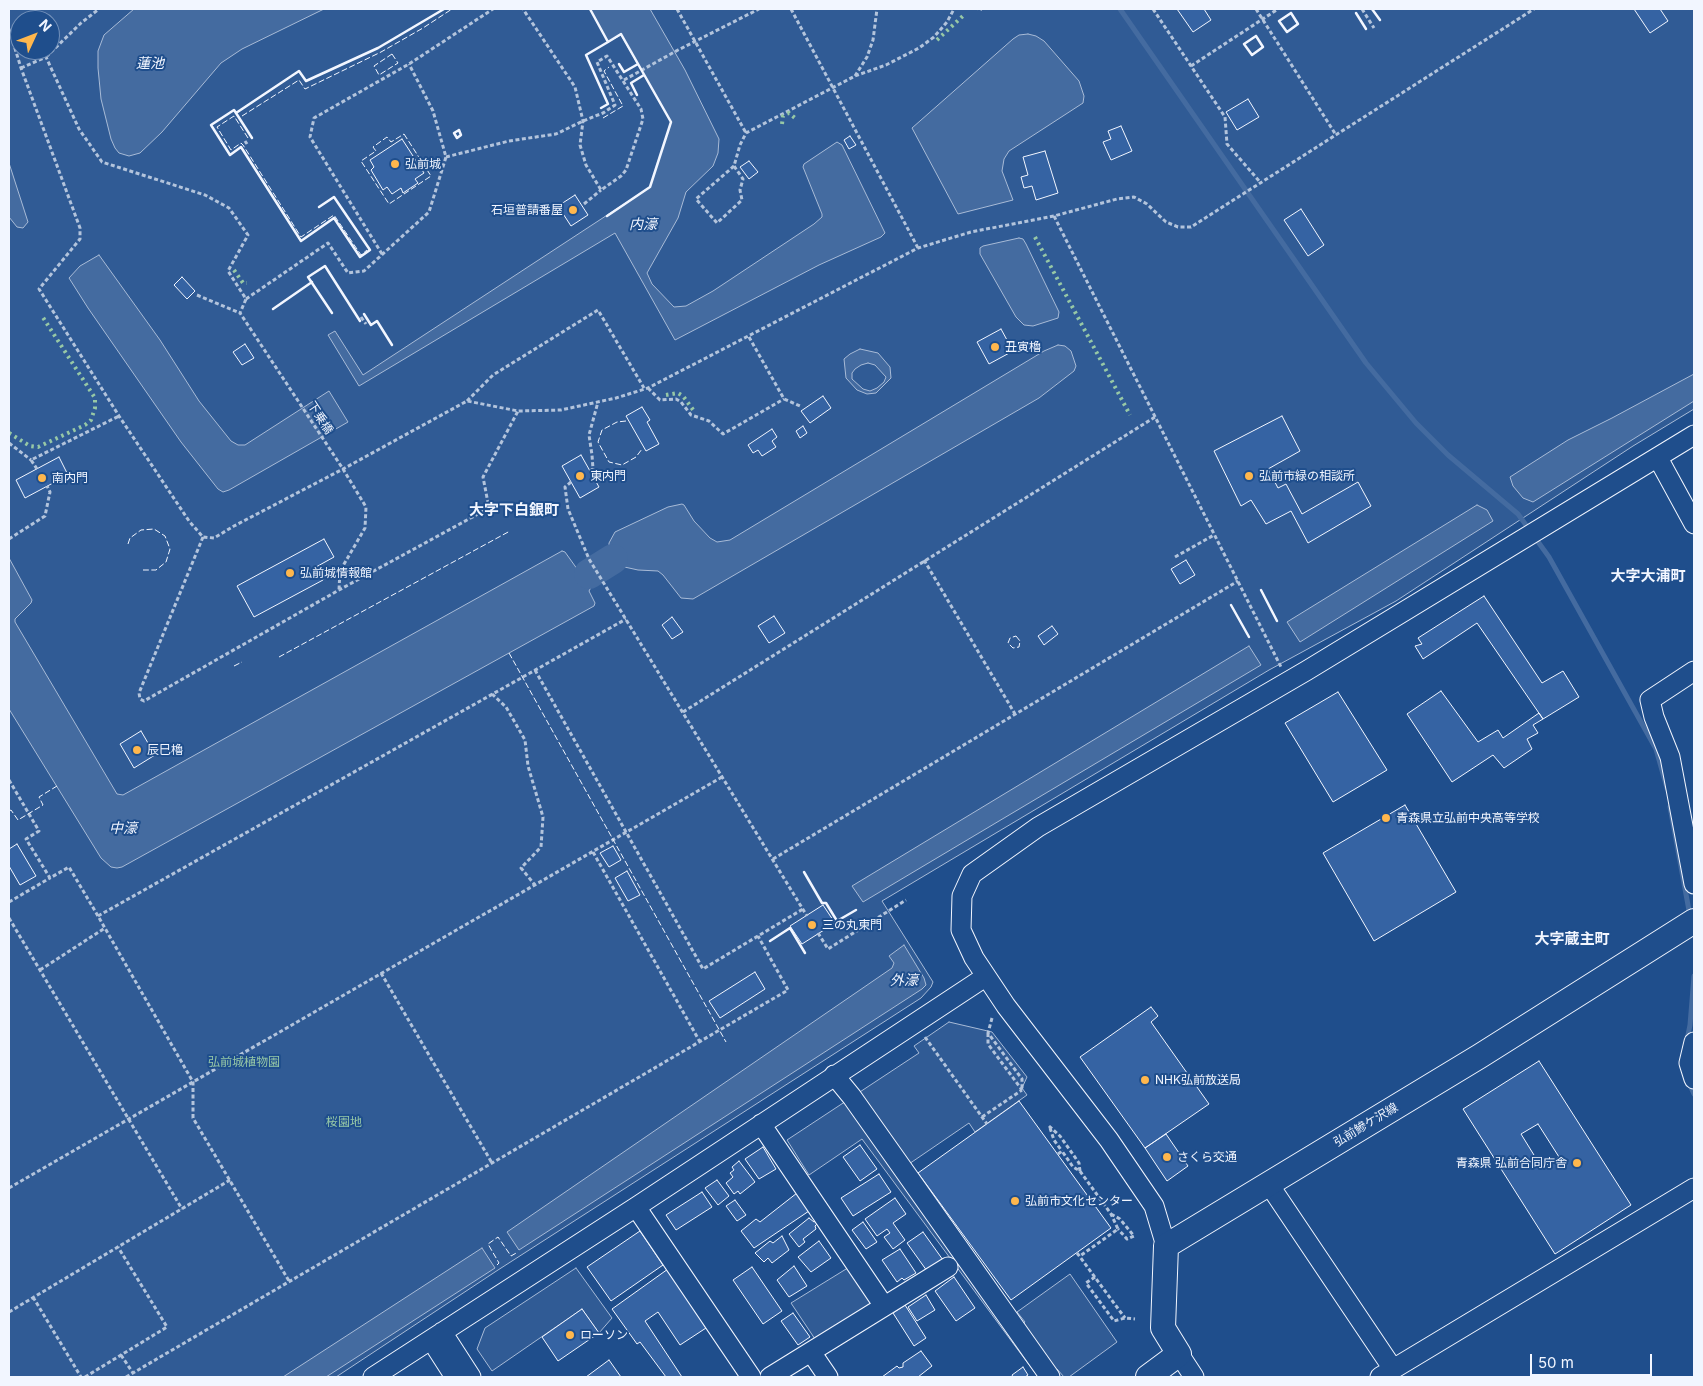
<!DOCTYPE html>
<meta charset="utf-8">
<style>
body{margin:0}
#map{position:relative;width:1703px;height:1386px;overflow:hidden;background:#1f4e8c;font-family:Inter,sans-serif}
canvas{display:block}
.frame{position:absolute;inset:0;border:10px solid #f2f6ff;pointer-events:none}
.north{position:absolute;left:10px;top:10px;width:50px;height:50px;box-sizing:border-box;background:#1f4e8c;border:1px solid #7391ba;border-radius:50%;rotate:47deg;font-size:14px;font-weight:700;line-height:20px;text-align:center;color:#f2f6ff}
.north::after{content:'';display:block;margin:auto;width:18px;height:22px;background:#ffb74d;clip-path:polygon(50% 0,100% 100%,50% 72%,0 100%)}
.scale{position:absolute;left:1530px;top:1354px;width:122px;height:22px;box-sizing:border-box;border:2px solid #f2f6ff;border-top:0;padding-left:6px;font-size:15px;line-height:18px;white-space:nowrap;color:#f2f6ff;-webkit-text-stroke:4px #1f4e8c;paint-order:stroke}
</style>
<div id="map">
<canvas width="1703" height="1386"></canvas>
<div class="frame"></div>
<div class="north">N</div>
<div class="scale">50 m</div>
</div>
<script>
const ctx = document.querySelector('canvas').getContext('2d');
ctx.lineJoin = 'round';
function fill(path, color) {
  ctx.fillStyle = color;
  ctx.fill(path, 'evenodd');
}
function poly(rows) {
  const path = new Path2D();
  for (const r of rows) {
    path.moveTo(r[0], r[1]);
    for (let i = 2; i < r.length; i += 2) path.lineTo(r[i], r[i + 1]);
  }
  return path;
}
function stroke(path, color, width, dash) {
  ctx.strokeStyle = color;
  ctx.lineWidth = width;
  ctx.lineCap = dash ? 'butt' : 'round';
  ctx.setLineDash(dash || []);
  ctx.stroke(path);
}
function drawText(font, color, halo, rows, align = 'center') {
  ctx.font = font + ' Inter,"Noto Sans JP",sans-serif';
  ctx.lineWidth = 4;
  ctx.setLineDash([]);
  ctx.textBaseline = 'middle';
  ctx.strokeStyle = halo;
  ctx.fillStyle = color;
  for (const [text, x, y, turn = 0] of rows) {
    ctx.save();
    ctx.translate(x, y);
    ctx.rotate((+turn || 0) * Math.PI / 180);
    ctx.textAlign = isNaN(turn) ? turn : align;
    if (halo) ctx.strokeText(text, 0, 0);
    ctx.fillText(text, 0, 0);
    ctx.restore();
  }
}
const built = poly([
 [9,9,1694,9,1694,409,1633,446,1396,601,1269,670,882,901,933,982,931,987,921,998,498,1270,336,1377,9,1377,9,9],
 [20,20,50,20,50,50,20,50,20,20],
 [949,1022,992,1032,1027,1077,1022,1088,1027,1095,975,1132,969,1123,906,1166,1019,1326,1025,1322,1017,1312,1070,1274,1117,1342,1069,1377,1064,1377,1057,1369,1047,1377,1038,1377,862,1139,809,1175,787,1140,919,1053,914,1046,949,1022],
 [851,1266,873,1297,871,1303,815,1339,791,1303,851,1266],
 [576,1268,612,1318,599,1333,582,1309,492,1371,477,1349,485,1328,576,1268]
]);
const water = poly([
 [134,9,324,9,242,49,221,63,162,132,140,153,129,156,119,153,115,148,111,139,101,99,98,68,98,51,104,35,134,9],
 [590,9,650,9,685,70,719,139,718,153,713,166,686,192,678,218,647,273,652,284,674,307,686,306,713,291,814,224,822,217,822,214,803,167,804,164,837,142,842,145,885,233,881,237,819,265,675,340,615,233,359,386,328,335,335,331,363,375,650,187,671,122,621,35,608,42,590,9],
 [1028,34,1036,36,1044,41,1079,81,1084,96,1083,103,1009,151,1004,159,1002,171,1013,200,958,214,912,128,1013,39,1019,35,1028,34],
 [9,163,28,222,23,228,17,227,9,217,9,163],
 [1019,238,1023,239,1026,244,1059,312,1058,318,1033,326,1024,325,1016,317,980,254,980,248,983,246,1019,238],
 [99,255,160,340,199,401,231,441,238,445,245,445,329,391,348,422,229,490,223,492,218,489,181,442,88,308,69,278,80,266,99,255],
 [1058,345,1065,346,1071,351,1076,366,1074,371,1039,398,693,599,681,598,663,575,658,571,638,570,620,566,615,562,609,553,609,543,615,532,668,507,682,504,684,505,694,521,710,538,717,542,730,540,1044,351,1058,345],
 [860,349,878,353,890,367,891,378,876,393,867,394,857,390,846,378,844,359,850,354,860,349],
 [868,363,875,365,886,377,884,382,877,388,870,391,863,389,852,379,852,373,855,369,861,365,868,363],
 [1694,374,1694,401,1533,502,1523,498,1513,486,1510,477,1568,440,1612,418,1694,374],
 [1477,505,1487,510,1493,521,1300,642,1287,622,1477,505],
 [562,551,565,552,580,573,587,570,594,582,589,591,595,603,594,606,122,867,117,868,111,867,101,858,9,709,9,558,32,600,31,603,15,619,15,622,117,794,123,795,562,551],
 [1249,646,1261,665,863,902,852,886,1249,646],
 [904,945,924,978,926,985,922,989,519,1250,507,1232,892,968,894,963,889,956,904,945],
 [482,1248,495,1268,326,1377,283,1377,482,1248]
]);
const stream = poly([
 [1120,9,1366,363,1416,423,1448,455,1518,514,1549,557,1656,749,1667,788],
 [1670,807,1690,916],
 [1687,1040,1690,1025,1694,976],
 [1689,1083,1694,1094]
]);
const river = poly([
 [589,574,613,559]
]);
const building = poly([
 [1177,9,1204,9,1211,20,1193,32,1177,9],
 [1634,9,1660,9,1668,21,1650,33,1634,9],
 [1248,99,1259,117,1237,130,1226,112,1248,99],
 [1121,126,1132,151,1111,160,1103,142,1111,139,1108,131,1121,126],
 [850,136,856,145,849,149,844,140,850,136],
 [402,139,424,173,415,179,418,183,403,193,401,188,392,194,387,187,383,190,371,170,374,167,370,160,402,139],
 [1045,151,1058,193,1036,200,1032,186,1024,188,1021,177,1028,175,1023,157,1045,151],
 [749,161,758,172,749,179,740,167,749,161],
 [575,195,588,215,571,226,558,206,575,195],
 [1301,209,1324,245,1308,256,1284,220,1301,209],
 [182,277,195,291,187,299,174,285,182,277],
 [1001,329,1013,351,989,364,977,342,1001,329],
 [245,344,254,358,242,365,233,352,245,344],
 [823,396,831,408,810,423,801,411,823,396],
 [642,407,650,420,647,422,659,444,646,451,626,416,642,407],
 [1282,416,1300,451,1268,469,1278,488,1286,484,1302,514,1358,482,1371,506,1308,543,1291,511,1266,524,1251,500,1241,506,1214,451,1282,416],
 [803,426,807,433,800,438,796,431,803,426],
 [772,429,777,437,772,441,776,447,762,456,758,450,753,453,748,445,772,429],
 [581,455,599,487,580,498,562,466,581,455],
 [59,457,68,475,25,498,16,480,59,457],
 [324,539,334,557,316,567,323,580,254,617,237,586,324,539],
 [1186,560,1195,575,1180,584,1171,569,1186,560],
 [1484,596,1542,683,1563,671,1579,697,1543,719,1477,623,1423,659,1415,646,1422,644,1418,638,1484,596],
 [774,616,785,633,769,643,758,626,774,616],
 [672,617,683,632,672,639,662,625,672,617],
 [1052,626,1058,634,1044,645,1038,636,1052,626],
 [1441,691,1478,742,1498,730,1503,738,1539,713,1543,719,1533,725,1538,733,1527,739,1532,749,1504,768,1493,755,1452,782,1407,714,1441,691],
 [1338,692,1387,770,1333,802,1285,723,1338,692],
 [141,731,155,755,134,768,120,744,141,731],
 [1405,805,1456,892,1374,941,1323,853,1405,805],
 [17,844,36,876,20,885,9,866,9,849,17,844],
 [613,846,621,860,609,867,600,853,613,846],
 [627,871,640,895,628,901,615,878,627,871],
 [823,905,835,923,802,944,790,926,823,905],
 [755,972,765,989,720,1018,709,1001,755,972],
 [1151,1007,1158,1016,1151,1022,1209,1104,1145,1148,1080,1057,1151,1007],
 [1539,1061,1631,1205,1555,1254,1463,1109,1539,1061],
 [1538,1124,1559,1157,1542,1168,1521,1134,1538,1124],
 [1019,1101,1111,1228,1011,1300,918,1173,1019,1101],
 [1166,1134,1188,1166,1167,1181,1145,1148,1166,1134],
 [860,1145,877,1169,860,1181,843,1157,860,1145],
 [763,1147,776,1169,759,1179,745,1159,763,1147],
 [739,1161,755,1182,740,1194,738,1191,734,1194,726,1183,733,1177,730,1173,734,1170,732,1167,739,1161],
 [879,1174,891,1192,853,1216,841,1198,879,1174],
 [717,1180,729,1196,718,1205,705,1188,717,1180],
 [702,1192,712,1207,676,1230,666,1215,702,1192],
 [797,1193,809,1211,754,1248,741,1231,756,1219,760,1222,797,1193],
 [895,1198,906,1214,893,1223,905,1240,893,1249,884,1237,890,1233,887,1229,877,1236,865,1219,895,1198],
 [735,1200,746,1215,737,1221,726,1206,735,1200],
 [809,1218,814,1222,817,1220,818,1223,815,1226,816,1229,803,1239,805,1242,799,1247,789,1234,809,1218],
 [863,1222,877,1242,866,1249,852,1230,863,1222],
 [640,1231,663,1265,611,1301,587,1267,640,1231],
 [923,1232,943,1260,927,1271,907,1243,923,1232],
 [782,1236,789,1250,772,1263,768,1258,764,1262,755,1253,770,1241,773,1243,782,1236],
 [819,1241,831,1258,811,1272,798,1257,819,1241],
 [900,1249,916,1273,904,1280,902,1278,897,1282,882,1260,900,1249],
 [794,1266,807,1286,789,1297,777,1280,794,1266],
 [752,1267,782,1311,763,1324,733,1280,752,1267],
 [668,1269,706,1328,680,1345,658,1312,645,1321,682,1377,666,1377,640,1342,637,1344,612,1309,668,1269],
 [954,1277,975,1308,956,1321,935,1291,954,1277],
 [926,1295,935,1310,917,1321,908,1307,926,1295],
 [905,1305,926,1338,914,1346,893,1313,905,1305],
 [582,1309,599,1333,558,1361,542,1337,582,1309],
 [793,1313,810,1337,798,1345,781,1321,793,1313],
 [921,1351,932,1366,918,1377,882,1377,897,1366,899,1368,903,1367,903,1363,921,1351],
 [609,1360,621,1377,586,1377,609,1360],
 [1023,1367,1028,1375,1025,1377,1013,1377,1012,1375,1023,1367]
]);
const path = poly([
 [677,9,746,133],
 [791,9,918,248],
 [1153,9,1225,117,1227,144,1260,182],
 [1256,9,1336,135],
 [1362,9,1374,28],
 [9,29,21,68,80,228,80,239,39,289,119,416,189,521,203,537,214,538,234,526,343,469,467,401,518,411,561,410,616,398,648,388,918,248,971,232,1054,216,1117,199,1134,197,1147,204,1166,222,1178,227,1191,227,1534,9],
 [46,57,81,23,99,9],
 [1191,66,1278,9],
 [21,68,46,57,79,129,102,162,205,195,229,208,248,235,228,271,246,299,240,313,343,469,366,507,365,528,340,571,339,590],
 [855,76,867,57,873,40,877,9],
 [624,80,678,50,759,9],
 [245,141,247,144],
 [446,157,509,141,556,134,583,121,603,113,615,105,597,62,607,56,641,109,643,119,626,170,621,176,601,190,586,165,580,145,583,121,575,87,523,9],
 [734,166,696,199,717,223,742,200,740,190,743,179,734,166,740,145,746,133,855,76,886,65,919,48,934,37,947,22,954,9],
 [584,204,601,190],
 [1054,216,1281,667],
 [382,254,310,137,314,118,409,64,493,9],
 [197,295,240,313],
 [246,299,328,243,348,273,364,271,429,212,446,157,433,111,409,64],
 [361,317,366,324],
 [749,337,784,399,800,406],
 [648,388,660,400,676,399,681,402,691,415,709,421,723,434,784,399],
 [467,401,493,375,598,310,644,388],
 [9,443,31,460],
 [37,469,31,460,119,416],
 [590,471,593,469,592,455,589,435,598,402],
 [571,482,565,487,568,509,589,559,807,916],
 [203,537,139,693,140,699,144,701,339,590,489,508,483,477,518,411],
 [9,539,45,516,50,492,47,486],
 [1175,557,1214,535],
 [924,560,1015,714],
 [535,670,703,969,803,909],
 [492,694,506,707,525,740,528,766,543,817,541,847,521,868,535,885],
 [683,712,1155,417],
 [9,780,39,831,26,839,50,878,69,867,98,916,193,1082,193,1118,289,1281],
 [593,852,700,1042],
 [773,859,1238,581],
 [9,902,50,878],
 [98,916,626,619],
 [9,918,182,1209],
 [818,933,828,949,906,900],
 [40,970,105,928],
 [381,973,492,1163],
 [992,1018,988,1033,1022,1079,1022,1090],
 [988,1033,988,1044,1022,1090],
 [925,1037,987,1124],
 [982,1117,1022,1090],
 [1049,1126,1060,1136,1079,1163,1080,1171],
 [1050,1128,1054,1140,1062,1151],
 [1058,1154,1062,1151,1073,1167,1080,1171,1111,1214,1118,1229,1080,1256],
 [9,1188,722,777],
 [1111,1214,1120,1219,1134,1236,1127,1239,1118,1229],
 [1077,1253,1125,1318],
 [1095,1277,1086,1283,1114,1321,1125,1318,1135,1319],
 [33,1297,81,1377],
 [9,1312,230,1180],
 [121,1355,133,1373],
 [85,1377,167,1327,118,1247],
 [126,1377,788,990,758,936]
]);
const minor = poly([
 [1658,458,1694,524],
 [1694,671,1650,700,1654,717,1670,757,1694,884],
 [1694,1042,1689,1063,1694,1079],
 [834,1075,852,1097,1050,1377],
 [761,1124,884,1306],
 [1268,1183,1393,1369],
 [636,1207,751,1377],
 [1166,1246,1154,1206,1109,1140,1006,1006,974,958,961,930,962,896,972,874,1038,827,1306,671,1694,435],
 [442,1332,471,1377],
 [437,1349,455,1377],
 [811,1352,828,1377],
 [1179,1354,1194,1377],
 [373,1377,636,1207,985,977],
 [770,1377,948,1267],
 [1380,1377,1694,1188]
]);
const major = poly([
 [1148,1377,1179,1354,1163,1328,1166,1246,1480,1056,1694,921]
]);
const hedge = poly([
 [937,40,965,14],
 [782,124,783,116,786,114,789,113,795,118],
 [1035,237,1130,415],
 [234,270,243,283,247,283],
 [666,395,678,393,683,396,694,411],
 [9,433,30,446,38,447,85,425,91,420,95,408,95,398,42,316]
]);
const fence = poly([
 [972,9,982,10,983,9],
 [392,54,398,63,379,75,374,66,392,54],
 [242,116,299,80,305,89,381,52,423,28,452,9],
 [603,118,623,106,604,71,609,67],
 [404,134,431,176,389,204,361,161,376,151,373,147,387,137,391,142,404,134],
 [248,138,234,116,217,127,231,150,241,143,243,145,301,237,334,215,361,255,367,250],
 [626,421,617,422,602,430,598,442,609,462,622,465,636,457,642,449],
 [128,544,130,538,141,530,154,529,165,536,170,549,166,562,156,570,143,570],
 [1016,636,1020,641,1019,647,1013,648,1008,643,1010,638,1016,636],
 [509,653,726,1042],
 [279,657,510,531],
 [234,666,242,662],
 [9,811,11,810,18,820,43,805,39,797,57,786],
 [497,1265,499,1263,488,1244,498,1237,511,1256,518,1252]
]);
const wall = poly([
 [590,9,608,42,621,34,671,122,650,187,607,216],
 [1372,9,1380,20],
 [1291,13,1298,24,1287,32,1279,21,1291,13],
 [1356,13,1366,29],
 [1256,36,1263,47,1252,55,1244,44,1256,36],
 [619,64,624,72,638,64],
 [637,95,631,83,644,75],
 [601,108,608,104,586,55,608,42],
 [236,113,252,138],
 [459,130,461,135,457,138,454,133,459,130],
 [319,207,334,197,370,250,360,257,334,218,301,241,241,147,230,155,211,125,234,110,236,113,299,71,306,81,378,48,444,9],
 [273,309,312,282],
 [332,313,308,277,325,266,360,321],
 [364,314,371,325,377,321,392,345],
 [1261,590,1277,621],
 [1231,605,1249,637],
 [804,872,822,903,826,903,837,921,856,910],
 [770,941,790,928,805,953]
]);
const markers = [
 [395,164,5,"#ffb74d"],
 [573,210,5,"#ffb74d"],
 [995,347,5,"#ffb74d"],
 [580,476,5,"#ffb74d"],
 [1249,476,5,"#ffb74d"],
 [42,478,5,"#ffb74d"],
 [290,573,5,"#ffb74d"],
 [137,750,5,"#ffb74d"],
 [1386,818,5,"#ffb74d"],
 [812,925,5,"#ffb74d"],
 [1145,1080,5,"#ffb74d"],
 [1167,1157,5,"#ffb74d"],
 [1577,1163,5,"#ffb74d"],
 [1015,1201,5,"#ffb74d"],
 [570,1335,5,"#ffb74d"]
];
const poiNames = [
 ["弘前城",405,164],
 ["石垣普請番屋",563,210,"right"],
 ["丑寅櫓",1005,347],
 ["東内門",590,476],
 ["弘前市緑の相談所",1259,476],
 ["南内門",52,478],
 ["弘前城情報館",300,573],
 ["辰巳櫓",147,750],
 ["青森県立弘前中央高等学校",1396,818],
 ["三の丸東門",822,925],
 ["NHK弘前放送局",1155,1080],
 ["さくら交通",1177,1157],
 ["青森県 弘前合同庁舎",1567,1163,"right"],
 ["弘前市文化センター",1025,1201],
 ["ローソン",580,1335]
];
const streetNames = [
 ["下乗橋",320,418,57],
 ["弘前鰺ケ沢線",1366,1125,-31]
];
const parkNames = [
 ["弘前城植物園",244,1062],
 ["桜園地",344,1122]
];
const waterNames = [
 ["蓮池",150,64],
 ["内濠",643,225],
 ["中濠",123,829],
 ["外濠",904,981]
];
const quarterNames = [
 ["大字下白銀町",514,510],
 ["大字大浦町",1648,576],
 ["大字蔵主町",1572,939]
];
fill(built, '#305b95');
stroke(built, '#a8bbd7', 1);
fill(water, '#446ba0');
stroke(water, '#a8bbd7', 1);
stroke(stream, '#446ba0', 5);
stroke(river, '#446ba0', 30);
fill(building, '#3563a3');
stroke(building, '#f2f6ff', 1);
stroke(minor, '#f2f6ff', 21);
stroke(major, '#f2f6ff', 26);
stroke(path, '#b3c4dc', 3, [4, 2.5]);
stroke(minor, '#1f4e8c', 19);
stroke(major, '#1f4e8c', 24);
stroke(hedge, '#97c8a6', 4, [2.5, 4]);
stroke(fence, '#f2f6ff', 1, [6, 2.5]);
stroke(wall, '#f2f6ff', 2.5);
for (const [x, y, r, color] of markers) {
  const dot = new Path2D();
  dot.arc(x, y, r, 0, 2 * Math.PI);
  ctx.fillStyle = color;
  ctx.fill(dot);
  stroke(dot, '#1f4e8c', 2);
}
drawText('12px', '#f2f6ff', '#1f4e8c', poiNames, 'left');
drawText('12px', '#f2f6ff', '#1f4e8c', streetNames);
drawText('12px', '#97c8a6', '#1f4e8c', parkNames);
drawText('italic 14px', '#f2f6ff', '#1f4e8c', waterNames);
drawText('bold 15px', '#f2f6ff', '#1f4e8c', quarterNames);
</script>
